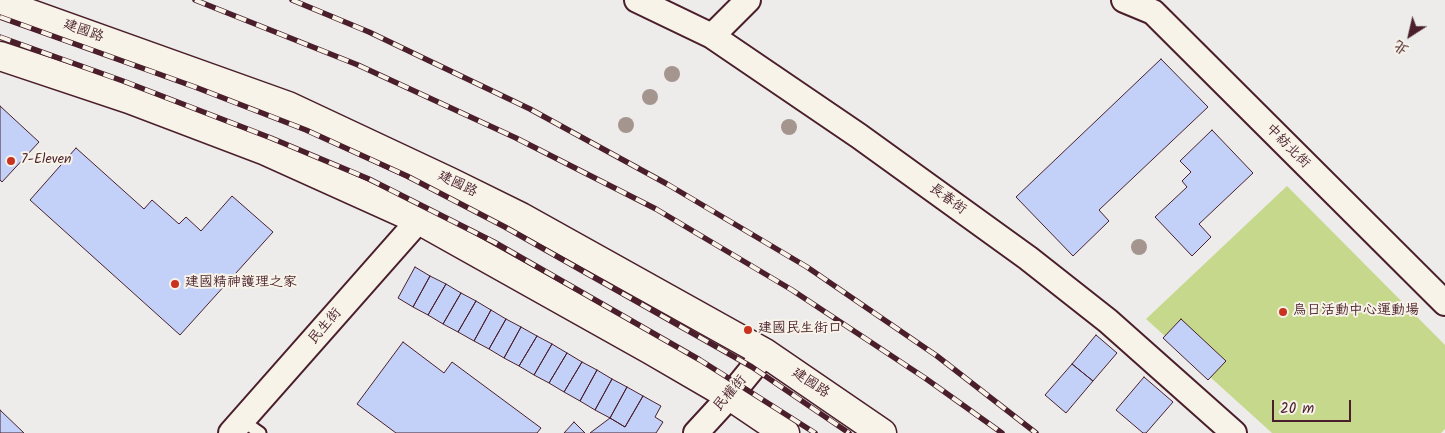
<!DOCTYPE html>
<meta charset="utf-8">
<style>
body{margin:0}
#map{position:relative;width:1445px;height:433px;overflow:hidden;background:#edeceb;font-family:Kalam,"LXGW WenKai TC",sans-serif}
canvas{display:block}
.north{position:absolute;left:1385px;top:10px;width:50px;height:50px;-webkit-text-stroke:4px #f7f3e8;paint-order:stroke;rotate:215deg;font-size:14px;font-weight:700;line-height:20px;text-align:center;color:#4a1f2b}
.north::after{content:'';display:block;margin:auto;width:18px;height:22px;background:#4a1f2b;clip-path:polygon(50% 0,100% 100%,50% 72%,0 100%)}
.scale{position:absolute;left:1272px;top:400px;width:79px;height:22px;box-sizing:border-box;border:2px solid #4a1f2b;border-top:0;padding-left:6px;font-size:15px;line-height:18px;white-space:nowrap;color:#4a1f2b;-webkit-text-stroke:4px #f7f3e8;paint-order:stroke}
</style>
<div id="map">
<canvas width="1445" height="433"></canvas>
<div class="north">北</div>
<div class="scale">20 m</div>
</div>
<script>
const ctx = document.querySelector('canvas').getContext('2d');
ctx.lineJoin = 'round';
function fill(path, color) {
  ctx.fillStyle = color;
  ctx.fill(path, 'evenodd');
}
function poly(rows) {
  const path = new Path2D();
  for (const r of rows) {
    path.moveTo(r[0], r[1]);
    for (let i = 2; i < r.length; i += 2) path.lineTo(r[i], r[i + 1]);
  }
  return path;
}
function stroke(path, color, width, dash) {
  ctx.strokeStyle = color;
  ctx.lineWidth = width;
  ctx.lineCap = dash ? 'butt' : 'round';
  ctx.setLineDash(dash || []);
  ctx.stroke(path);
}
function drawText(font, color, halo, rows, align = 'center') {
  ctx.font = font + ' Kalam,"LXGW WenKai TC",sans-serif';
  ctx.lineWidth = 4;
  ctx.setLineDash([]);
  ctx.textBaseline = 'middle';
  ctx.strokeStyle = halo;
  ctx.fillStyle = color;
  for (const [text, x, y, turn = 0] of rows) {
    ctx.save();
    ctx.translate(x, y);
    ctx.rotate((+turn || 0) * Math.PI / 180);
    ctx.textAlign = isNaN(turn) ? turn : align;
    if (halo) ctx.strokeText(text, 0, 0);
    ctx.fillText(text, 0, 0);
    ctx.restore();
  }
}
const green = poly([
 [1287,186,1445,345,1445,429,1441,433,1272,433,1146,319]
]);
const building = poly([
 [1161,59,1208,107,1099,210,1109,221,1073,256,1016,197,1161,59],
 [0,106,39,142,2,182,0,180,0,106],
 [1212,130,1253,173,1199,224,1211,237,1192,256,1155,217,1187,187,1182,181,1191,172,1180,161,1212,130],
 [76,148,144,209,152,200,179,224,186,217,201,231,232,196,273,232,180,335,30,200,76,148],
 [415,267,430,276,413,307,398,298,415,267],
 [430,276,446,284,428,315,413,307,430,276],
 [446,284,461,293,443,324,428,315,446,284],
 [461,293,476,301,458,332,443,324,461,293],
 [476,301,491,310,474,341,458,332,476,301],
 [491,310,506,319,489,349,474,341,491,310],
 [506,319,521,327,504,358,489,349,506,319],
 [1181,319,1226,361,1208,380,1163,338,1181,319],
 [521,327,537,336,519,366,504,358,521,327],
 [1096,335,1117,353,1093,381,1072,364,1096,335],
 [537,336,552,344,534,375,519,366,537,336],
 [403,342,444,373,452,362,541,428,537,433,396,433,357,404,403,342],
 [552,344,567,353,549,383,534,375,552,344],
 [567,353,582,362,564,392,549,383,567,353],
 [582,362,597,370,580,401,564,392,582,362],
 [1072,364,1093,381,1066,413,1045,395,1072,364],
 [597,370,612,379,595,410,580,401,597,370],
 [1144,377,1173,402,1146,433,1143,433,1116,410,1144,377],
 [612,379,627,387,610,418,595,410,612,379],
 [627,387,643,396,625,427,610,418,627,387],
 [643,396,661,406,655,417,663,422,656,433,590,433,610,418,625,427,643,396],
 [0,410,24,433,0,433,0,410],
 [574,422,585,433,564,433,574,422]
]);
const lane = poly([
 [243,421,260,433]
]);
const street = poly([
 [637,0,712,36,859,136,1028,258,1108,321,1234,433],
 [1124,0,1153,12,1445,303],
 [712,36,748,0],
 [231,433,419,220],
 [696,433,730,396,765,353]
]);
const secondary = poly([
 [0,3,288,106,450,182,521,217,765,353,882,433],
 [0,56,129,99,266,151,419,220,651,350,730,396,785,433]
]);
const rail = poly([
 [195,0,358,65,516,138,656,209,792,290,925,378,1002,433],
 [292,0,369,32,530,109,667,184,807,267,937,356,1036,433],
 [0,17,195,87,306,130,407,176,505,227,701,338,752,367,849,433],
 [0,37,123,81,271,138,369,179,494,242,700,360,815,433]
]);
const trees = [
 [672,74],
 [650,97],
 [626,125],
 [789,127],
 [1139,247]
];
const markers = [
 [11,161,5,"#c8321e"],
 [175,284,5,"#c8321e"],
 [1283,312,5,"#c8321e"],
 [748,330,5,"#c8321e"]
];
const streetNames = [
 ["建國路",83,32,20],
 ["中紡北街",1287,147,45],
 ["建國路",457,185,26],
 ["長春街",947,200,36],
 ["民生街",326,327,-49],
 ["建國路",810,384,34],
 ["民權街",731,394,-49]
];
const poiNames = [
 ["7-Eleven",21,161],
 ["建國精神護理之家",185,284],
 ["烏日活動中心運動場",1293,312],
 ["建國民生街口",758,330]
];
fill(green, '#c6d88c');
fill(building, '#c3d1f8');
stroke(building, '#4a1f2b', 1);
stroke(lane, '#4a1f2b', 15);
stroke(street, '#4a1f2b', 28);
stroke(secondary, '#4a1f2b', 31);
stroke(lane, '#f7f3e8', 11);
stroke(street, '#f7f3e8', 24);
stroke(secondary, '#f7f3e8', 28);
stroke(rail, '#4a1f2b', 5.5);
stroke(rail, '#f7f3e8', 4, [11]);
ctx.fillStyle = '#a4958f';
for (const [x, y] of trees) {
  ctx.beginPath();
  ctx.arc(x, y, 8, 0, 2 * Math.PI);
  ctx.fill();
}
for (const [x, y, r, color] of markers) {
  const dot = new Path2D();
  dot.arc(x, y, r, 0, 2 * Math.PI);
  ctx.fillStyle = color;
  ctx.fill(dot);
  stroke(dot, '#f7f3e8', 2);
}
drawText('14px', '#4a1f2b', '#f7f3e8', streetNames);
drawText('14px', '#4a1f2b', '#f7f3e8', poiNames, 'left');
</script>
